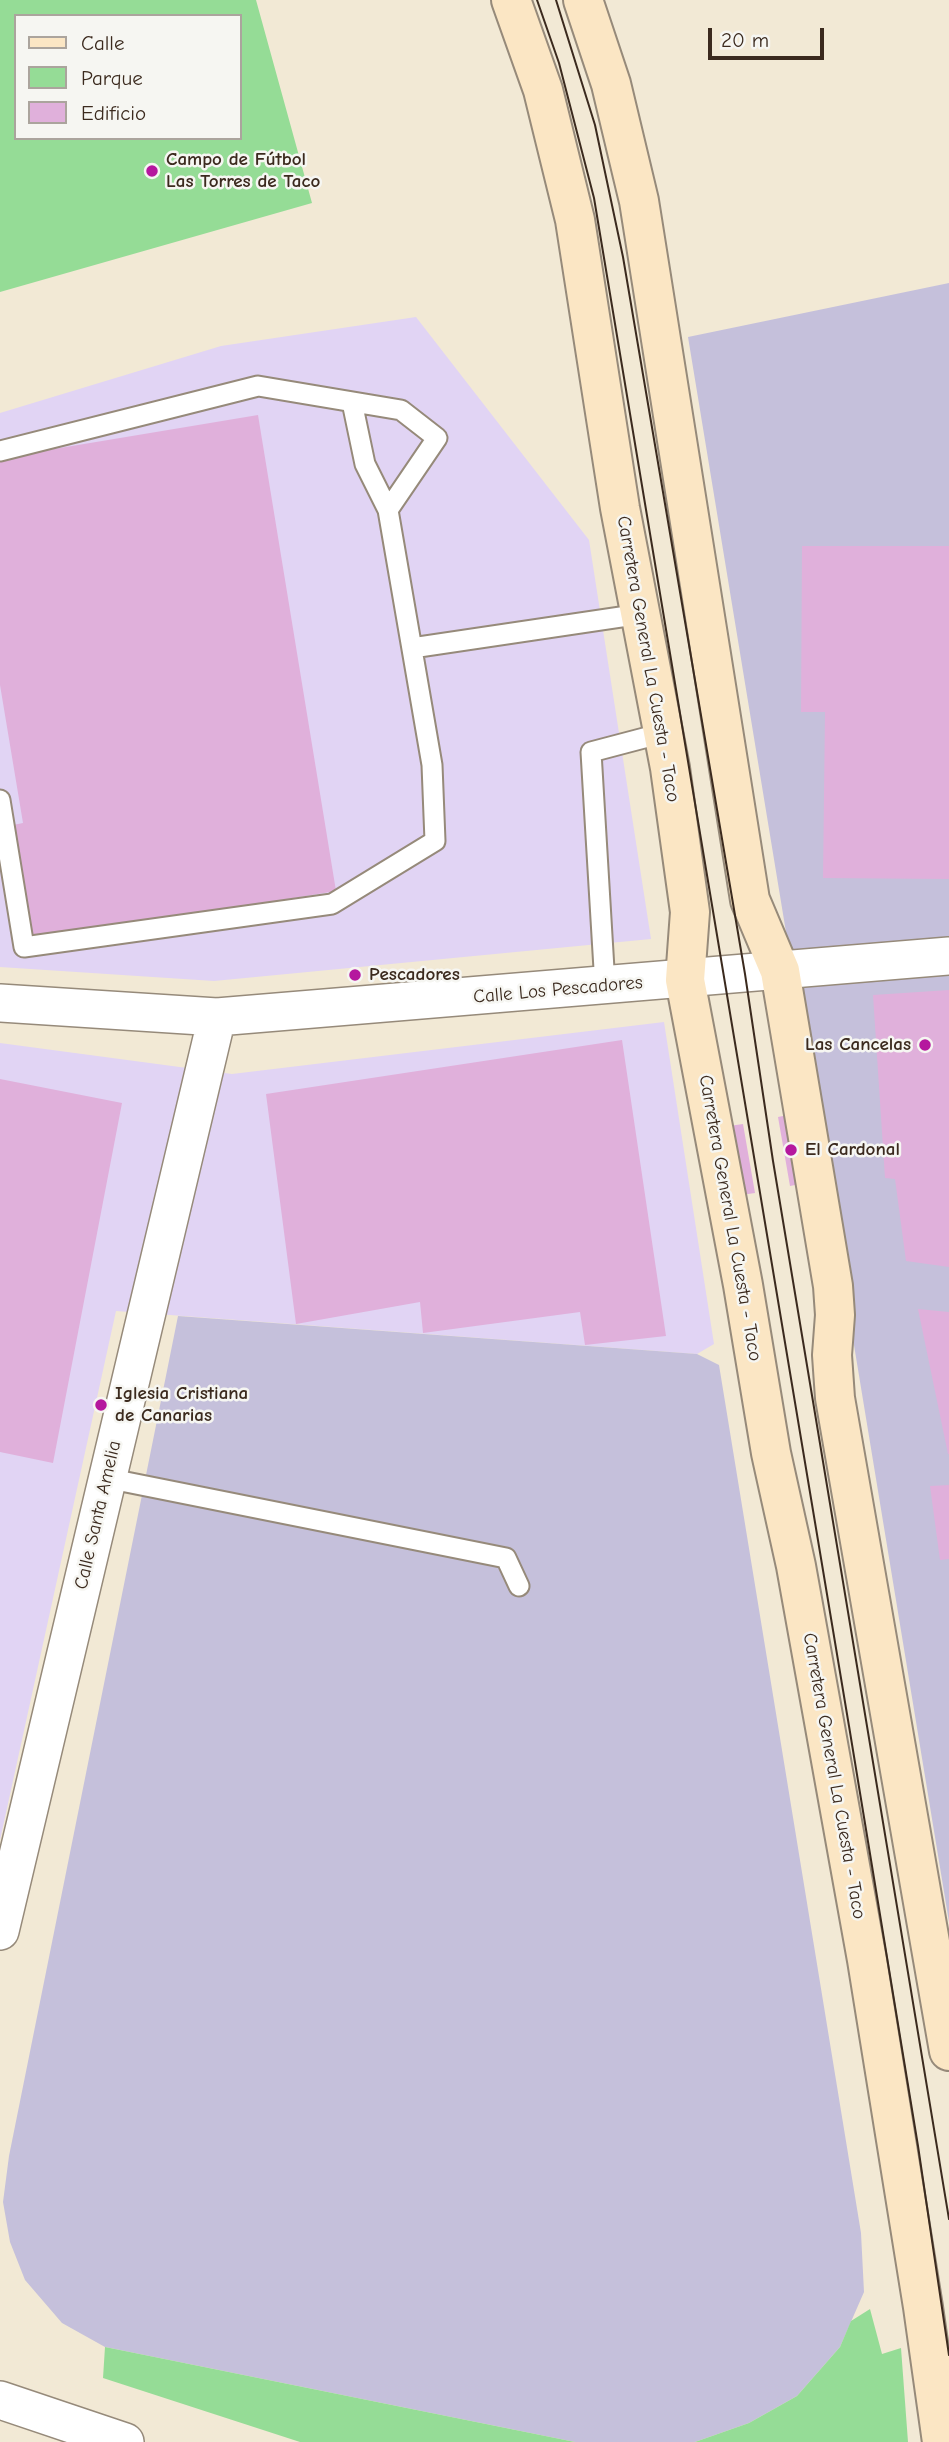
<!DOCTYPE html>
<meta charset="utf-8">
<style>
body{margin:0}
#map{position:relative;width:949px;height:2442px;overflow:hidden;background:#f2e9d5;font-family:"Comic Neue",sans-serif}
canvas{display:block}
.legend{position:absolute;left:14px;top:14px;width:228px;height:126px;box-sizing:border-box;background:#f6f6f2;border:2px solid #aba49d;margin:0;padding:9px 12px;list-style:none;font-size:21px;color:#3b2a1e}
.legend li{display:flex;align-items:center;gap:14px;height:35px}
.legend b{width:35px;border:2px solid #aba49d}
.scale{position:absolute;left:708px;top:28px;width:116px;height:32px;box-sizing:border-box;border:4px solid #3b2a1e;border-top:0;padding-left:9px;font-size:21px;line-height:24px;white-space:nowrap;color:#3b2a1e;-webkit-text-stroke:5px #f6f6f2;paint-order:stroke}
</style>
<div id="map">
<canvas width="949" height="2442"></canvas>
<ul class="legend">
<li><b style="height:9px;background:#fbe6c4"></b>Calle</li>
<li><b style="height:19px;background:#95dc96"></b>Parque</li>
<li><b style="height:19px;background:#e0b0db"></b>Edificio</li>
</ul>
<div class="scale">20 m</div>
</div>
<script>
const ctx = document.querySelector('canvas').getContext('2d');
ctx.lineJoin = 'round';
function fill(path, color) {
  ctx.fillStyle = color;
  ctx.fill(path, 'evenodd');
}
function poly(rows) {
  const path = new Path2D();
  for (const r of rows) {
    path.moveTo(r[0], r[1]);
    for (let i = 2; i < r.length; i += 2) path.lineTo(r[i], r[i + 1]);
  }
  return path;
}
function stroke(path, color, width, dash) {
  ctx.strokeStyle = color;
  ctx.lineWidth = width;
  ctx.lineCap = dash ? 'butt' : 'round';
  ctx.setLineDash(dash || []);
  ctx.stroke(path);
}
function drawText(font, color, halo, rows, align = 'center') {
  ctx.font = font + ' "Comic Neue",sans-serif';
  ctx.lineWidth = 5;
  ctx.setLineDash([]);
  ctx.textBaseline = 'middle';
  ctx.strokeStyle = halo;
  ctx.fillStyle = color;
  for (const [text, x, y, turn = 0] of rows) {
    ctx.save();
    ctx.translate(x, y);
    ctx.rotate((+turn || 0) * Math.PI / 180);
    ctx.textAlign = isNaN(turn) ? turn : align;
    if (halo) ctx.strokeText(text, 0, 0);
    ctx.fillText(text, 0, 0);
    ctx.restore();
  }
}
const built = poly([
 [416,317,589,540,651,939,214,981,0,967,0,413,221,346],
 [664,1022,714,1344,697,1354,116,1311,0,1840,0,1043,232,1074]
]);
const industrial = poly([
 [949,283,949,1922,688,337],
 [178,1316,697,1354,719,1365,861,2233,864,2292,840,2347,797,2396,749,2423,695,2442,575,2442,105,2347,62,2323,25,2280,10,2242,3,2202,9,2156]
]);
const green = poly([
 [0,0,256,0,312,203,0,292],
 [16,16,240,16,240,138,16,138],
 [870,2309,882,2354,901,2348,908,2442,695,2442,749,2423,797,2396,840,2347,851,2321],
 [105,2347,575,2442,300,2442,103,2378]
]);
const building = poly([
 [258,415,336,891,32,941,13,825,23,823,0,685,0,458],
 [802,546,949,546,949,879,823,878,825,712,801,712],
 [949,990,949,1267,906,1261,895,1179,885,1178,873,995],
 [622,1040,666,1336,585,1345,580,1312,423,1333,420,1302,296,1324,266,1094],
 [0,1079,122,1103,53,1463,0,1452],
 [793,1114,805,1183,790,1186,778,1117],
 [743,1124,755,1193,741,1195,729,1126],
 [918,1309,949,1312,949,1454,948,1454],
 [949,1485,949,1559,940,1560,930,1486]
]);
const lane = poly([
 [0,451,258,386,401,410,437,438,388,510],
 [412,648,641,614],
 [0,800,24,947,332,904,435,841,432,765,388,510,365,464,352,402],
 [605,986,591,752,663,733],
 [106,1478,506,1558,519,1586]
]);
const street = poly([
 [0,1003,217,1017,949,956],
 [0,1931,217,1017],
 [0,2400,125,2442]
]);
const secondary = poly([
 [511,0,543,90,575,220,620,508,670,768,690,912,685,980,743,1285,771,1453,796,1566,867,1960,923,2307,942,2442],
 [583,0,611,84,639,201,750,900,780,971,833,1286,835,1315,832,1355,835,1398,949,2051]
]);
const tram = poly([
 [537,0,559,63,594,198,849,1726,918,2146,949,2355],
 [556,0,595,125,623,257,745,974,773,1161,949,2219]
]);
const markers = [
 [152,171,7,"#b5179e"],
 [355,975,7,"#b5179e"],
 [925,1045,7,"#b5179e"],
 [791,1150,7,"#b5179e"],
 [101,1405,7,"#b5179e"]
];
const poiNames = [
 ["Campo de Fútbol",166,160],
 ["Las Torres de Taco",166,182],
 ["Pescadores",369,975],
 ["Las Cancelas",911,1045,"right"],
 ["El Cardonal",805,1150],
 ["Iglesia Cristiana",115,1394],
 ["de Canarias",115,1416]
];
const streetNames = [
 ["Carretera General La Cuesta - Taco",648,659,80],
 ["Calle Los Pescadores",558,990,-5],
 ["Carretera General La Cuesta - Taco",730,1218,80],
 ["Calle Santa Amelia",98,1515,-77],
 ["Carretera General La Cuesta - Taco",834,1776,80]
];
fill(built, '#e1d4f4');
fill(industrial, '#c5c0db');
fill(green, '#95dc96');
fill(building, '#e0b0db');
stroke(lane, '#968a7a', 23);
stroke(street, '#968a7a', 40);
stroke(secondary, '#968a7a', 42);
stroke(lane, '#fff', 19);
stroke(street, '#fff', 37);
stroke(secondary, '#fbe6c4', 38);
stroke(tram, '#3b2a1e', 2);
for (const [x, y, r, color] of markers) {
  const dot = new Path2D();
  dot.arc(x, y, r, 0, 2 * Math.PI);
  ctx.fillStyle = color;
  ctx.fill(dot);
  stroke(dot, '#f6f6f2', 2.5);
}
drawText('bold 19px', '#3b2a1e', '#f6f6f2', poiNames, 'left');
drawText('19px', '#3b2a1e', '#f6f6f2', streetNames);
</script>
